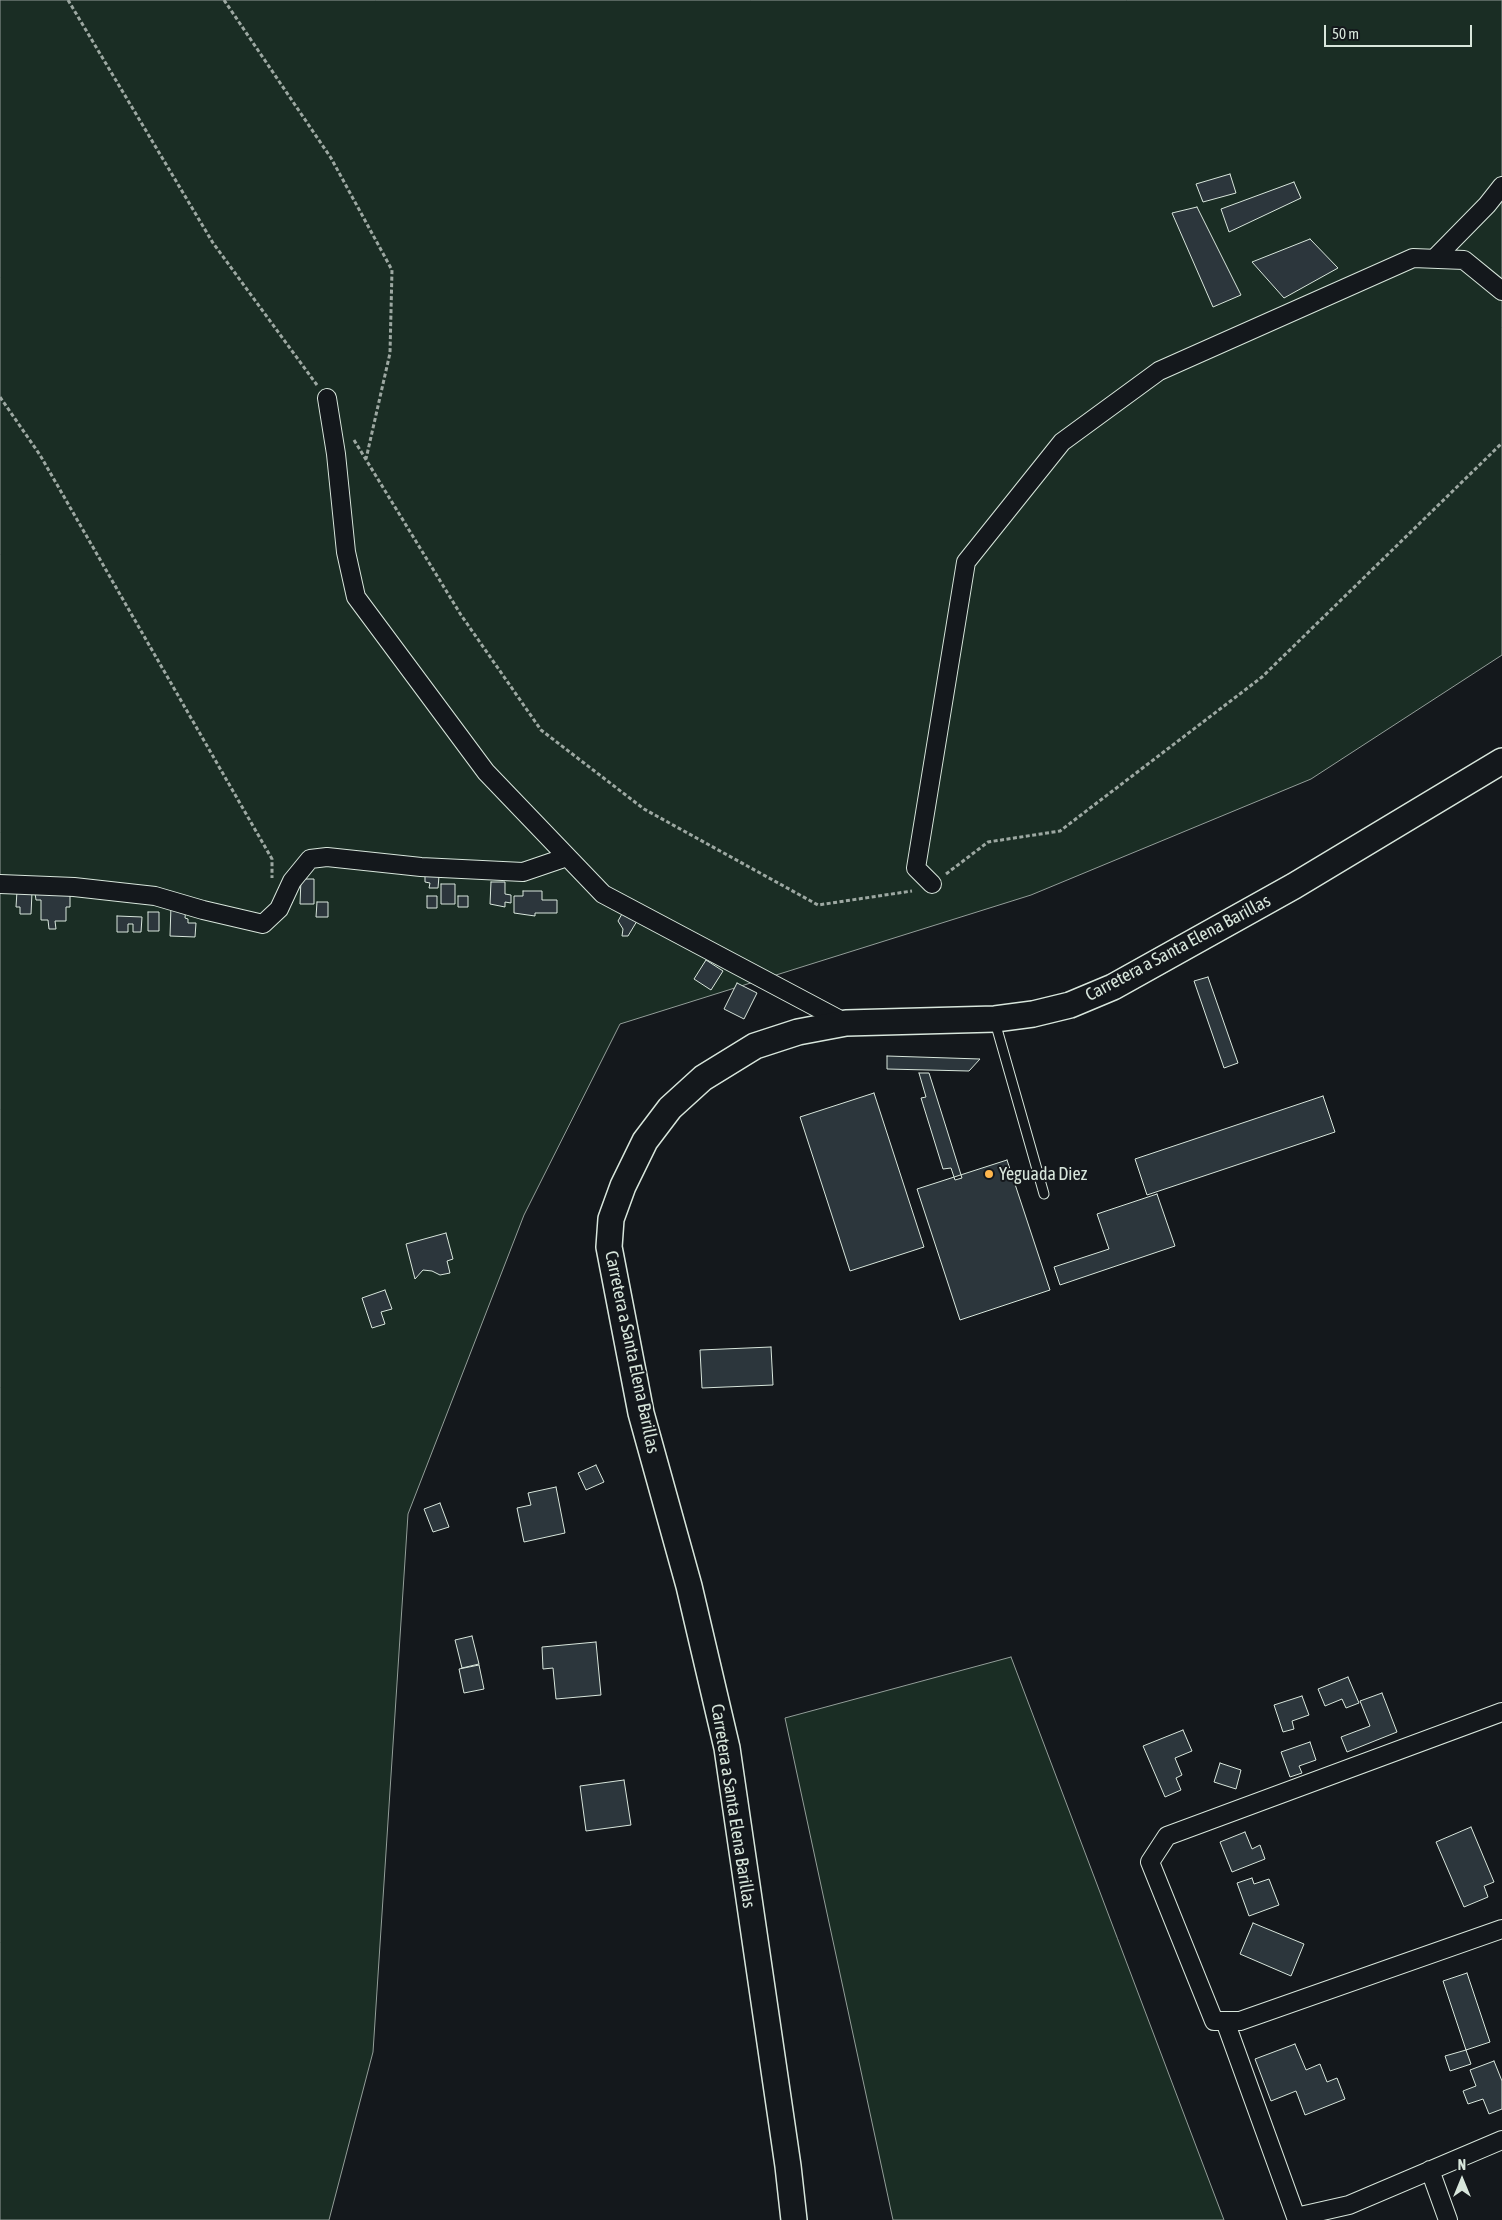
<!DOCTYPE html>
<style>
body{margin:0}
#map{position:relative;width:1502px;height:2220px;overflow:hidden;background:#14181c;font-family:"Asap Condensed",sans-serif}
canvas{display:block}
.north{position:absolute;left:1437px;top:2155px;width:50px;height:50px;-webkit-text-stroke:4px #14181c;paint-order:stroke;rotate:0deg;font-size:14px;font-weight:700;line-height:20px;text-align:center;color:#d8e6dc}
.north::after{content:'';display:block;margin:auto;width:18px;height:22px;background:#d8e6dc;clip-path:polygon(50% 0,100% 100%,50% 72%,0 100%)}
.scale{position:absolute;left:1324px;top:25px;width:148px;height:22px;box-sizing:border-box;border:2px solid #d8e6dc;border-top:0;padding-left:6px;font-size:15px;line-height:18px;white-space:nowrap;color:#d8e6dc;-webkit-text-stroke:4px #14181c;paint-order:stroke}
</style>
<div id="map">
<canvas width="1502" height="2220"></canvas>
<div class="north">N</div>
<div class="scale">50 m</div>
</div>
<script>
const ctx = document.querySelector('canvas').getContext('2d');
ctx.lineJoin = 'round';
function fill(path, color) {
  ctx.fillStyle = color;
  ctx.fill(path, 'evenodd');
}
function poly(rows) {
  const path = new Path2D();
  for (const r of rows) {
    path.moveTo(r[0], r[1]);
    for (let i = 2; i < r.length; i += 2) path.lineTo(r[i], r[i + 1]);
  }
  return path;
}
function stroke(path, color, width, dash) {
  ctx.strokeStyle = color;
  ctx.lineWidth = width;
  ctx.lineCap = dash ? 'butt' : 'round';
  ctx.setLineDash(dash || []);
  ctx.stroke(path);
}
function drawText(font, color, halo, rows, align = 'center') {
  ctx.font = font + ' "Asap Condensed",sans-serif';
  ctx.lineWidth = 4;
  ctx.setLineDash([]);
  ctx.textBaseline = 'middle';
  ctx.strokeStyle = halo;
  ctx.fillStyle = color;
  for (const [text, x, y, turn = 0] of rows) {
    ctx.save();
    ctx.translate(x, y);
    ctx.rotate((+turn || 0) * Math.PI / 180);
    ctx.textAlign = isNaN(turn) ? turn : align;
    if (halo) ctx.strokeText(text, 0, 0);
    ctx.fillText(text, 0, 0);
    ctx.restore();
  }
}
const green = poly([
 [0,0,1502,0,1502,655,1311,779,1031,895,620,1024,524,1215,408,1514,373,2052,329,2220,0,2220,0,0],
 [1011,1657,1224,2220,893,2220,785,1718,1011,1657]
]);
const building = poly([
 [1230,174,1236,193,1203,202,1196,184,1230,174],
 [1294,182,1301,198,1229,232,1221,209,1294,182],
 [1197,207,1241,295,1213,307,1172,213,1197,207],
 [1310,239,1338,268,1284,298,1252,262,1310,239],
 [425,875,439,876,438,888,429,888,430,883,425,882,425,875],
 [301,879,314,879,314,904,300,904,301,879],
 [491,882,505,882,505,894,511,895,511,903,505,902,505,907,490,904,491,882],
 [441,884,455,884,455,904,441,904,441,884],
 [17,891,32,892,31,914,20,914,20,907,16,907,17,891],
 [523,891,542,891,542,900,557,900,557,913,535,913,535,916,514,913,514,896,523,896,523,891],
 [70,892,70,907,66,907,66,921,55,921,56,929,49,929,48,920,41,920,41,900,36,900,35,893,70,892],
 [427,896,437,896,437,908,427,908,427,896],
 [458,896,468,896,468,907,458,907,458,896],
 [317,902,328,902,328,917,316,917,317,902],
 [171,906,186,907,185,918,188,919,188,923,196,923,195,937,170,936,171,906],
 [148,912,159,912,159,931,148,931,148,912],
 [623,912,637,921,628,936,622,936,623,929,618,921,623,912],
 [117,916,142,917,141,932,133,932,133,924,128,924,128,932,117,932,117,916],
 [706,960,723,971,711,990,694,979,706,960],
 [1208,977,1238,1063,1224,1068,1194,981,1208,977],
 [737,983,757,993,744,1019,724,1009,737,983],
 [887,1056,980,1059,969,1071,887,1069,887,1056],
 [919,1073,929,1073,962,1178,955,1180,951,1168,943,1169,921,1098,926,1097,919,1073],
 [874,1093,924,1247,850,1271,800,1117,874,1093],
 [1323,1096,1335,1132,1147,1195,1135,1159,1323,1096],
 [1007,1160,1050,1290,960,1320,917,1189,1007,1160],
 [1157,1194,1175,1246,1060,1285,1054,1267,1109,1249,1097,1214,1157,1194],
 [446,1233,453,1259,447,1261,450,1273,440,1275,432,1271,423,1270,415,1279,406,1244,446,1233],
 [385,1290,392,1309,381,1312,385,1324,372,1328,362,1298,385,1290],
 [771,1347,773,1385,702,1388,700,1350,771,1347],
 [596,1465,604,1482,586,1490,578,1473,596,1465],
 [556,1487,565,1533,524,1542,517,1508,531,1505,528,1493,556,1487],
 [440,1503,449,1527,433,1532,424,1509,440,1503],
 [472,1636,479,1664,462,1668,455,1640,472,1636],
 [596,1642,601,1695,556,1699,553,1668,543,1669,542,1647,596,1642],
 [479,1665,484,1689,464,1693,459,1669,479,1665],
 [1348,1677,1359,1703,1346,1708,1342,1699,1325,1706,1318,1689,1348,1677],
 [1382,1693,1397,1732,1347,1752,1341,1737,1370,1726,1360,1701,1382,1693],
 [1302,1696,1309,1715,1292,1721,1294,1729,1283,1732,1274,1705,1302,1696],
 [1183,1730,1192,1751,1175,1758,1182,1775,1176,1778,1181,1790,1165,1797,1143,1746,1183,1730],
 [1310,1742,1316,1760,1299,1766,1302,1773,1290,1777,1281,1752,1310,1742],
 [1220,1763,1241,1770,1236,1789,1214,1782,1220,1763],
 [624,1780,631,1825,586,1831,580,1786,624,1780],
 [1471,1827,1494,1882,1484,1886,1488,1897,1464,1907,1436,1842,1471,1827],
 [1245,1832,1252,1849,1260,1845,1265,1859,1232,1872,1220,1842,1245,1832],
 [1252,1878,1254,1884,1269,1879,1279,1905,1249,1916,1237,1883,1252,1878],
 [1253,1923,1304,1944,1291,1976,1240,1954,1253,1923],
 [1467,1973,1490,2042,1466,2050,1443,1981,1467,1973],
 [1295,2044,1306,2070,1320,2064,1327,2082,1337,2078,1345,2099,1305,2115,1296,2091,1271,2101,1255,2059,1295,2044],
 [1466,2050,1471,2064,1450,2071,1445,2056,1466,2050],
 [1494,2061,1502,2081,1502,2109,1489,2114,1483,2099,1468,2104,1463,2091,1476,2086,1470,2070,1494,2061]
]);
const path = poly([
 [68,0,213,243,317,385],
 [224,0,331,158,392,270,390,353,366,459],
 [0,397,40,455,272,859,272,878],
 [354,440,461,615,541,730,644,809,818,905,912,891],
 [946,874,988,842,1060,831,1262,677,1502,443]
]);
const lane = poly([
 [995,1022,1044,1194]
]);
const street = poly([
 [1434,259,1487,205,1502,186],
 [327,398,336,454,346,552,356,597,486,772,603,894,846,1023],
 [0,884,74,887,155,896,203,910,263,924,279,909,292,881,310,859,327,857,421,867,523,872,567,857],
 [932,884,916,868,966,562,1062,442,1159,371,1413,258,1464,260,1502,291],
 [1502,1712,1167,1836,1150,1862,1214,2021,1240,2021,1502,1929],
 [1225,2021,1296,2217,1349,2205,1502,2140],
 [1430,2170,1448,2220]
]);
const secondary = poly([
 [794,2220,788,2166,727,1748,689,1586,641,1413,609,1247,611,1219,623,1186,645,1141,670,1108,703,1078,755,1046,798,1032,846,1023,995,1019,1033,1014,1070,1005,1113,987,1294,886,1502,761]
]);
const markers = [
 [989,1174,5,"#ffb74d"]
];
const streetNames = [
 ["Carretera a Santa Elena Barillas",1178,948,-28],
 ["Carretera a Santa Elena Barillas",632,1352,78],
 ["Carretera a Santa Elena Barillas",733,1806,81]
];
const poiNames = [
 ["Yeguada Diez",999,1174]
];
fill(green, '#1a2d24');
stroke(green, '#939e99', 1);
fill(building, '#2c363c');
stroke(building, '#d8e6dc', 1);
stroke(lane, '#d8e6dc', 11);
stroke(street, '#d8e6dc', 20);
stroke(secondary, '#d8e6dc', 28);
stroke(path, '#9da8a2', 3, [4, 2.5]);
stroke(lane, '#14181c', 9);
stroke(street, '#14181c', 18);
stroke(secondary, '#14181c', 25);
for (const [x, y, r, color] of markers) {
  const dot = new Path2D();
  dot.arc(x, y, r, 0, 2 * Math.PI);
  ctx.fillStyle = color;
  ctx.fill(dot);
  stroke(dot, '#14181c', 2);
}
drawText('18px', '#d8e6dc', '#14181c', streetNames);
drawText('18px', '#d8e6dc', '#14181c', poiNames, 'left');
</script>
